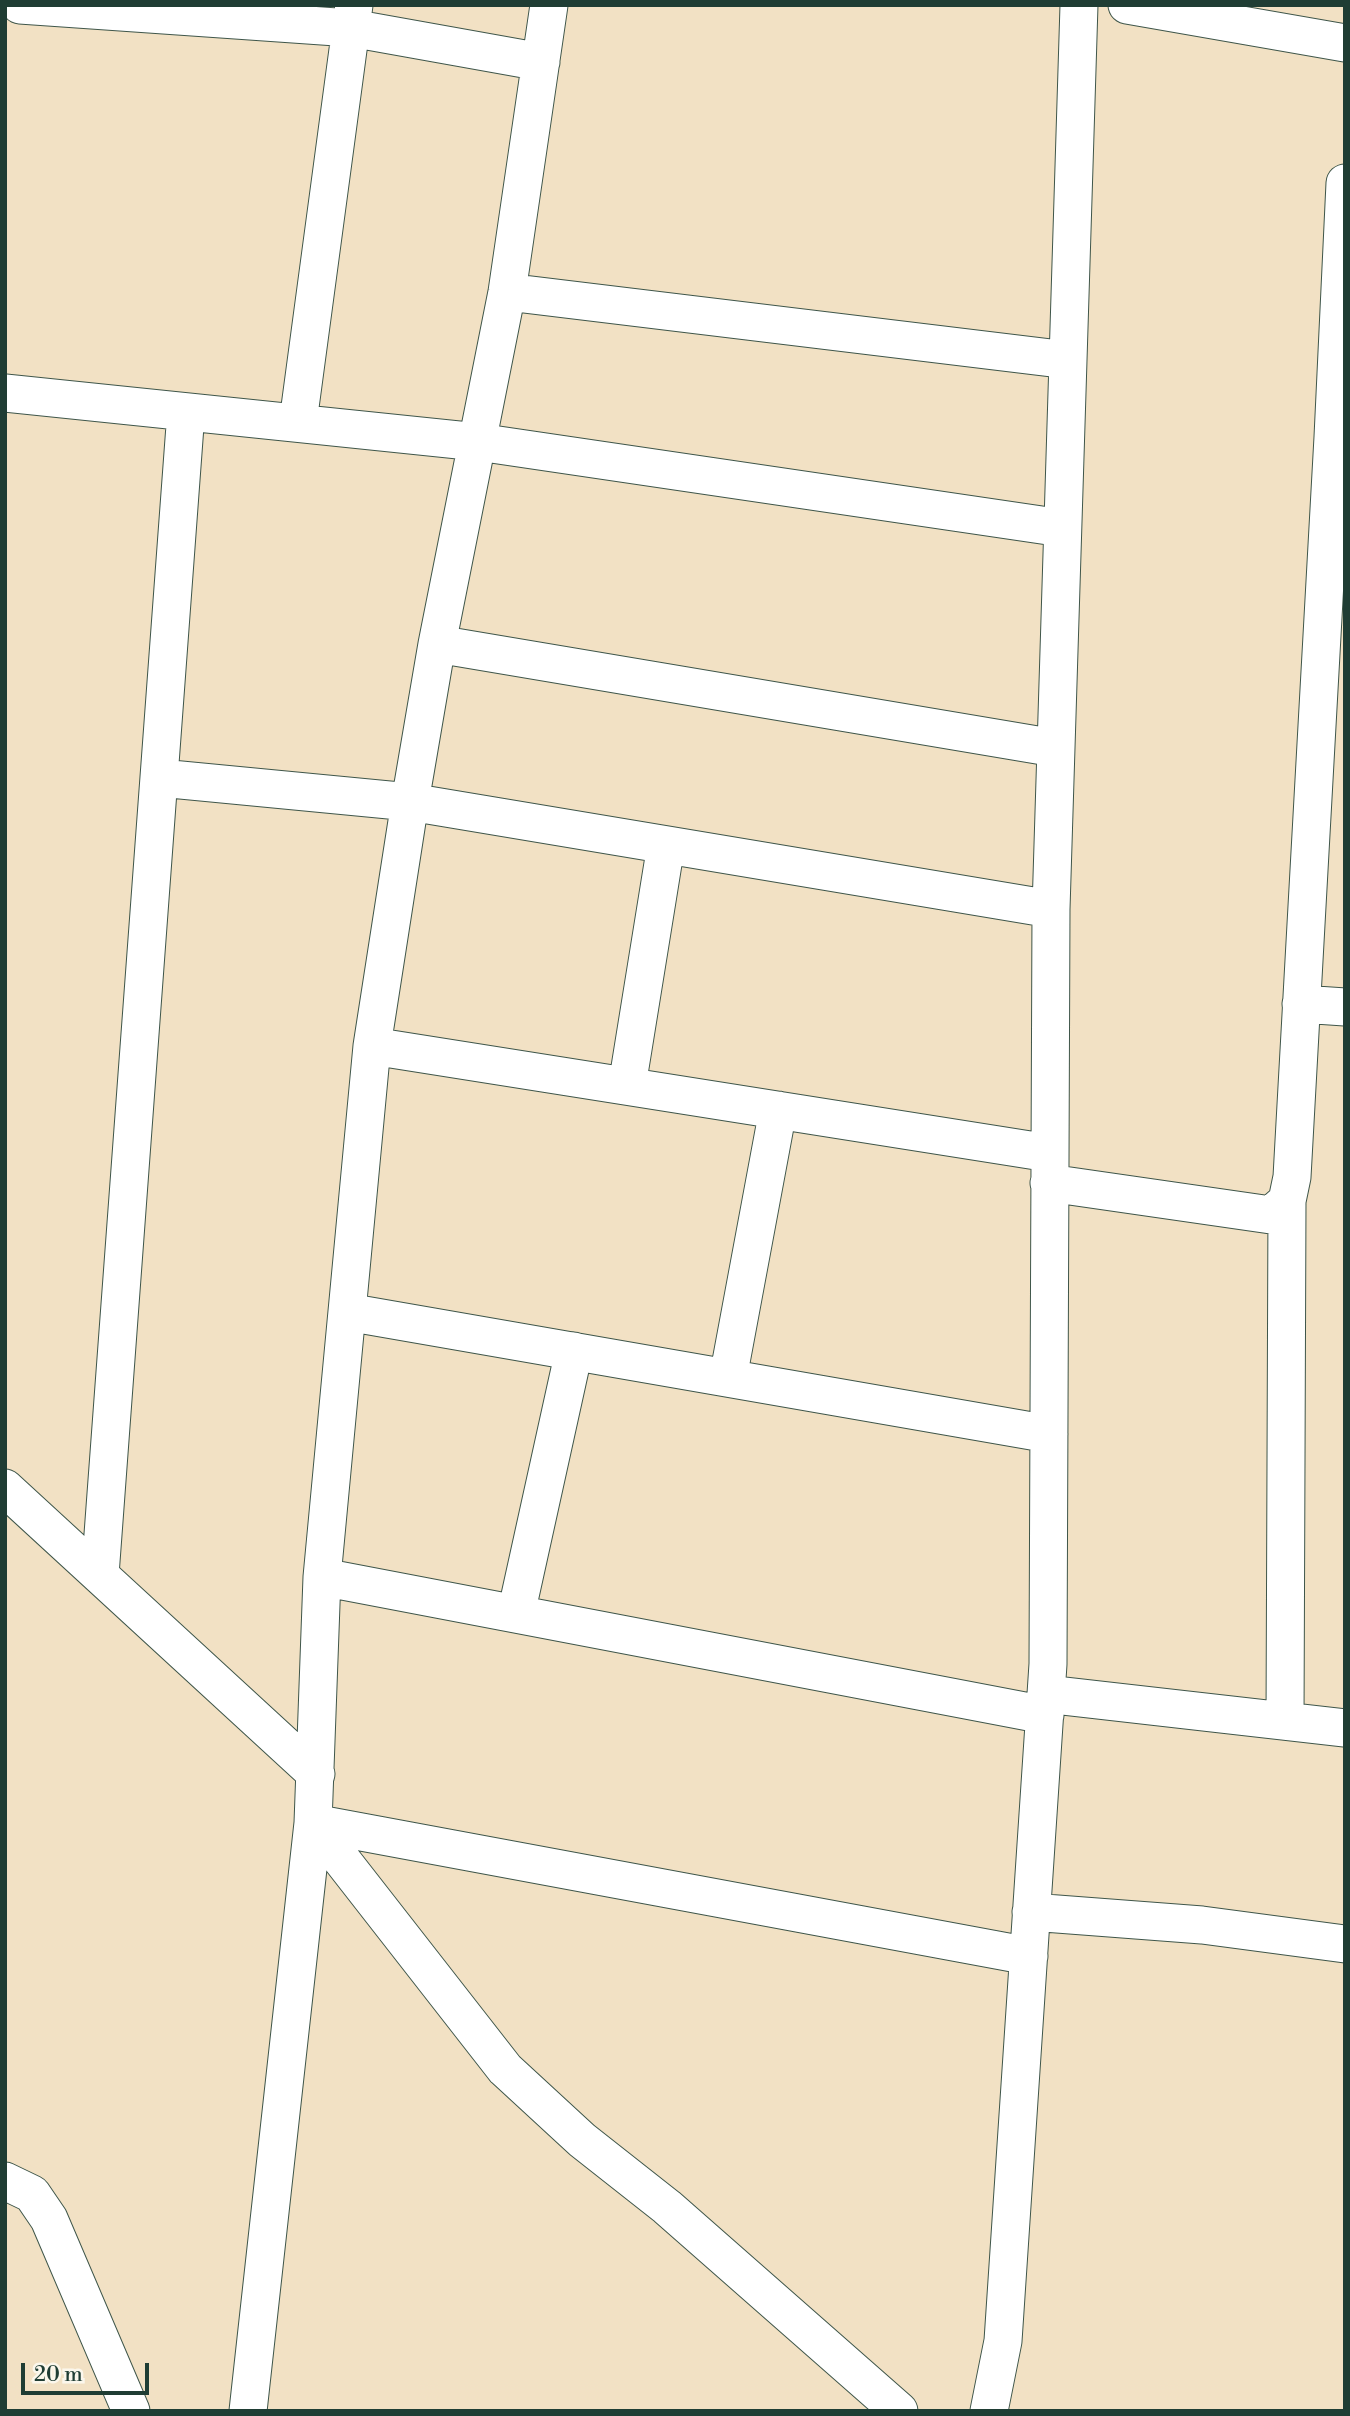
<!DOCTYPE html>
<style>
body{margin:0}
#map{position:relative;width:1350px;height:2416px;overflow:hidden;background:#f2e1c4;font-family:"Libre Bodoni",serif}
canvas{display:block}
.frame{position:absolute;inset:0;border:7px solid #1f3d34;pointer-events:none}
.scale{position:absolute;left:21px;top:2363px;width:128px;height:32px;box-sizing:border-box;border:4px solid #1f3d34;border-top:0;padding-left:9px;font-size:21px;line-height:24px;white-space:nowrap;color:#1f3d34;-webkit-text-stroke:5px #fbf7ec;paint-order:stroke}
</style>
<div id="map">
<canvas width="1350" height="2416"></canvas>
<div class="frame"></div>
<div class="scale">20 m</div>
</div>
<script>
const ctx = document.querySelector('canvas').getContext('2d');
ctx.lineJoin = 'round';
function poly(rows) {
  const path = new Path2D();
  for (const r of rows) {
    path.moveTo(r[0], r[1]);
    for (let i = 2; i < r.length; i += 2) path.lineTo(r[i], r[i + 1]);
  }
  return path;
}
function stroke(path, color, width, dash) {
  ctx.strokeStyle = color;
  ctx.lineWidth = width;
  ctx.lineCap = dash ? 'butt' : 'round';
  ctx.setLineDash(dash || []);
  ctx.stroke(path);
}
const minor = poly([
 [20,5,351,28,541,62],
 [1127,5,1345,43],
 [507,292,1068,360],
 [5,393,478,442,1062,528],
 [298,422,354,5],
 [437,644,1055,748],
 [160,778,410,802,1051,909],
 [1301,1004,1345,1007],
 [372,1046,1049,1153],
 [627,1086,666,845],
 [1049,1183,1271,1215,1287,1201,1292,1177,1333,437,1345,183],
 [347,1312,1049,1434],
 [728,1378,778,1110],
 [5,1488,316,1774],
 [100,1575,186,412],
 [322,1577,1045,1715],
 [516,1614,574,1351],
 [1046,1694,1345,1728],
 [1285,1721,1287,1201],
 [313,1823,505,2069,582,2140,667,2207,899,2411],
 [313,1823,1029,1956],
 [1031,1912,1202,1925,1345,1944],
 [5,2181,32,2194,49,2219,131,2411],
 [248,2411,313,1823,322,1577,372,1046,410,802,437,644,507,292,549,5],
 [989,2411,1003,2341,1048,1664,1051,909,1079,5]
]);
stroke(minor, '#3f564a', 39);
stroke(minor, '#fff', 37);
</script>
